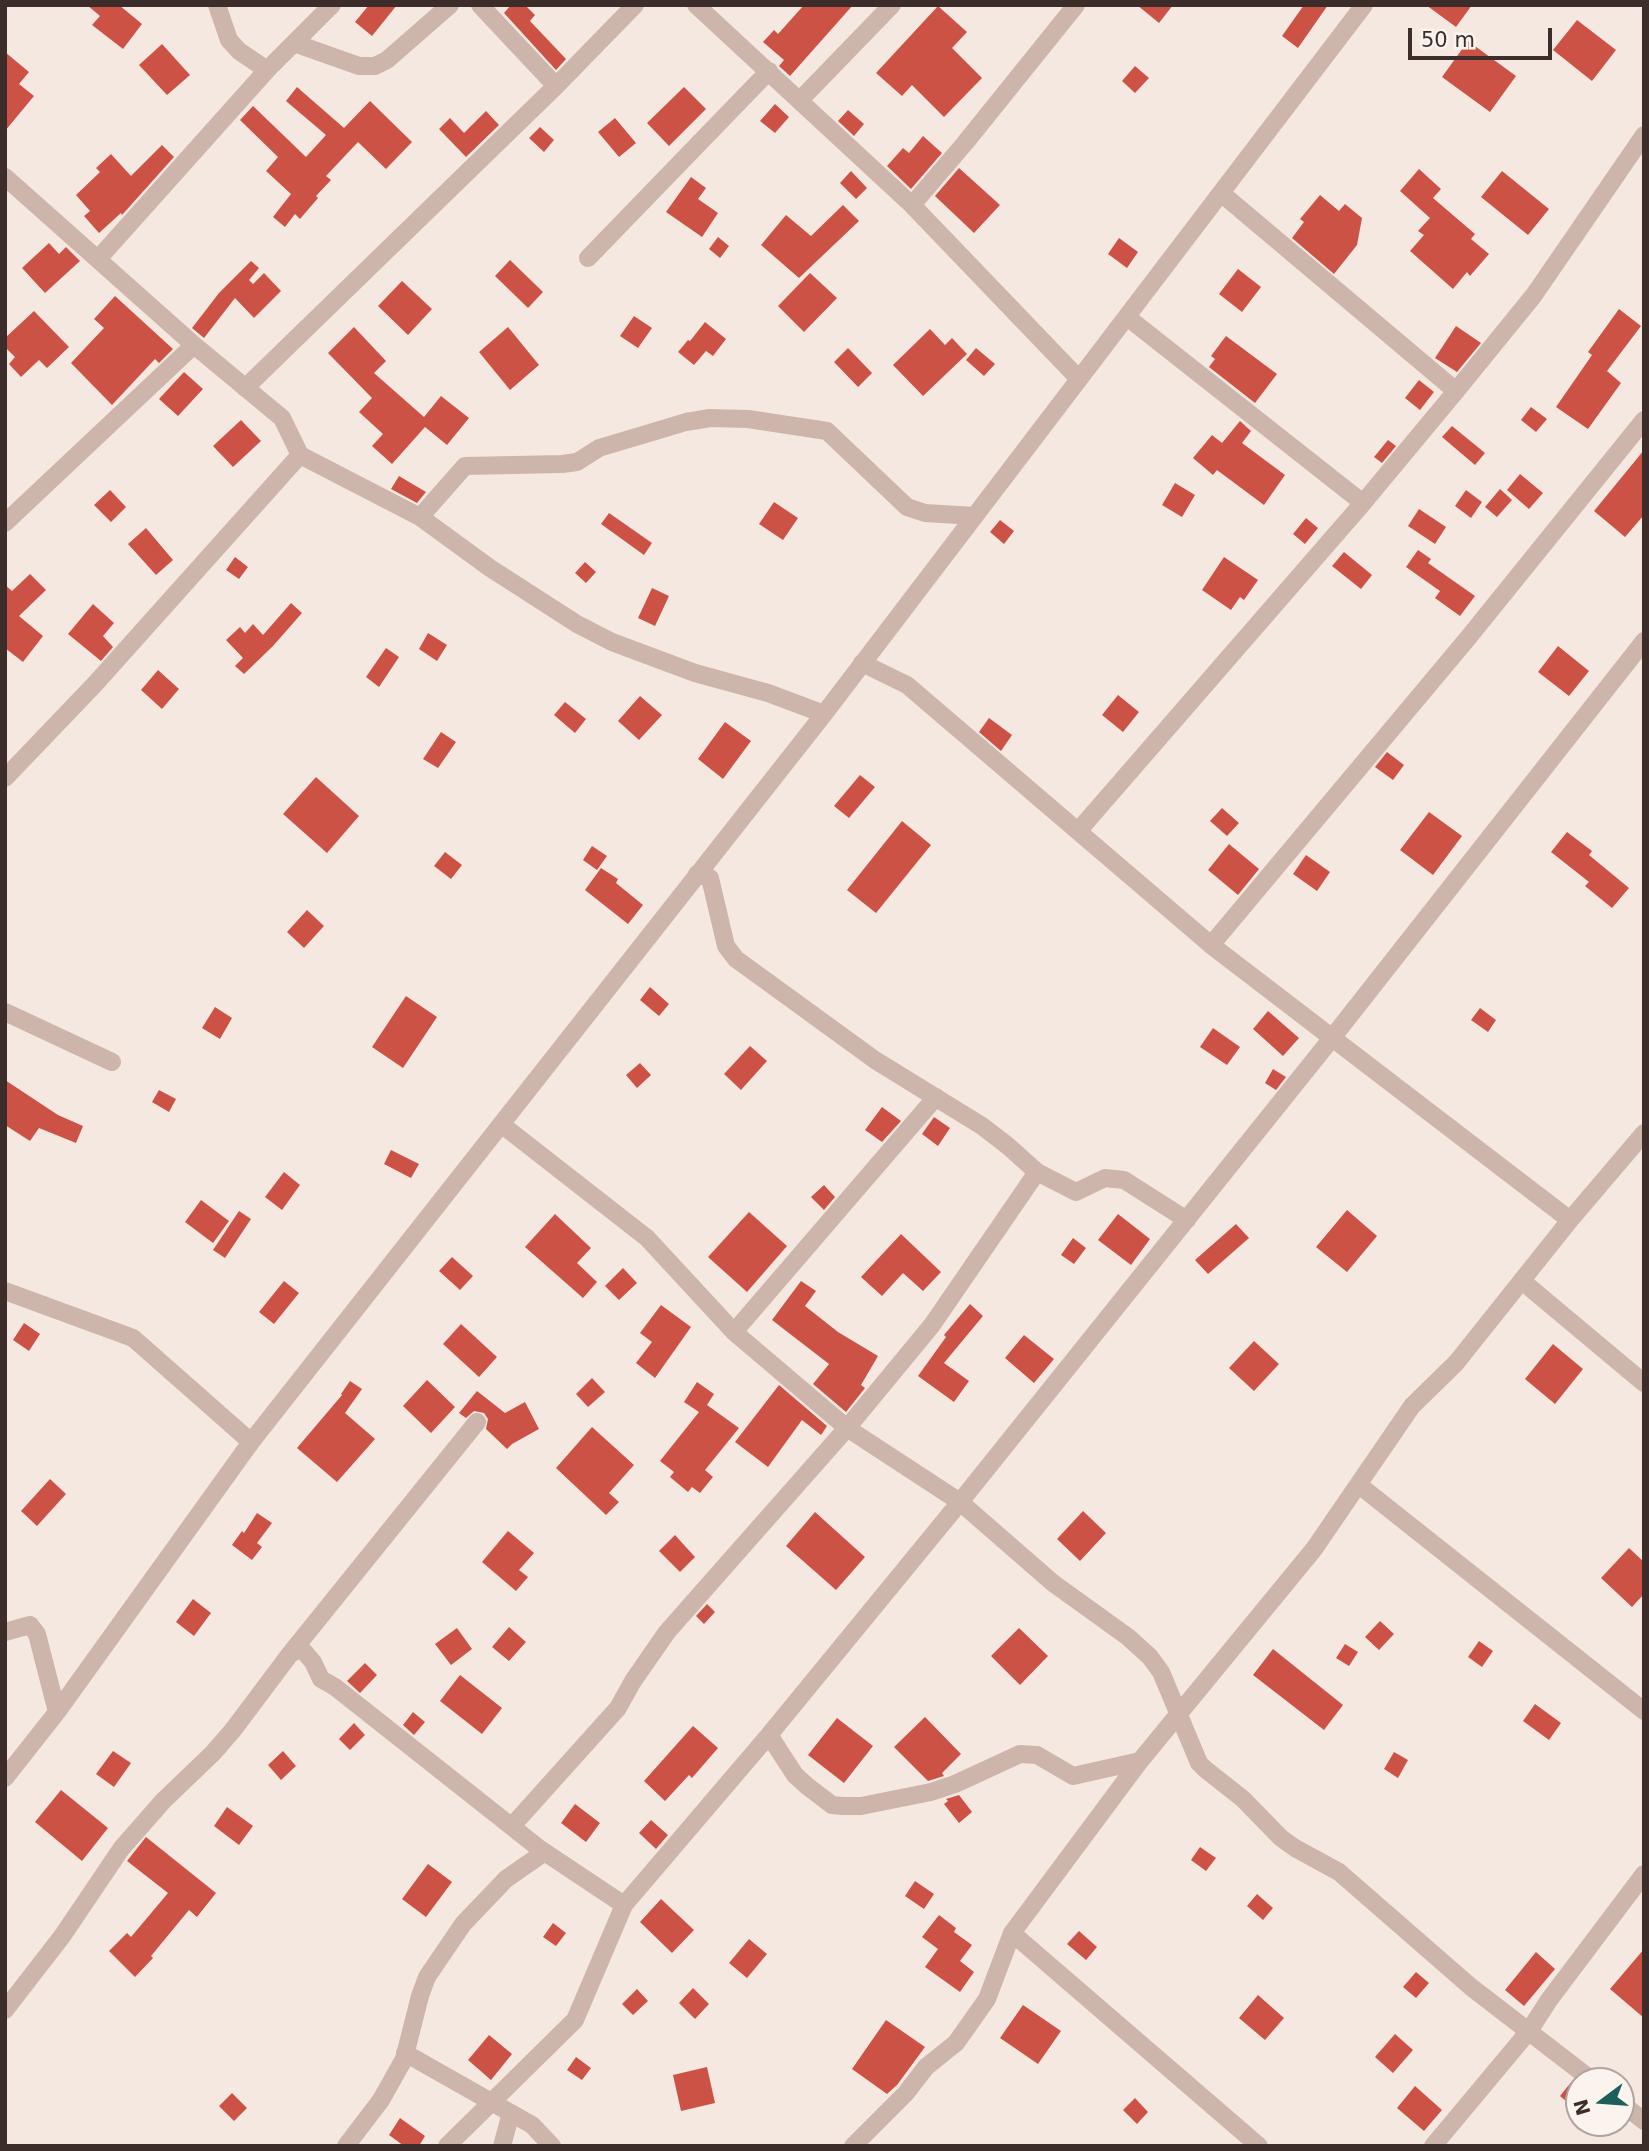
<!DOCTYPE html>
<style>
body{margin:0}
#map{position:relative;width:1649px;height:2151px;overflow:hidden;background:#f5e8e0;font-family:"DejaVu Sans",sans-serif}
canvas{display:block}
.frame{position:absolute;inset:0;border:7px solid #3c2d2a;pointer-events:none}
.north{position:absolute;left:1565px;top:2067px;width:70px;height:70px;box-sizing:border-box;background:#fbf3ed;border:2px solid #afa49f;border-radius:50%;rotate:254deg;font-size:19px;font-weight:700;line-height:28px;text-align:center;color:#3c2d2a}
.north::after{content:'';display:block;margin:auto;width:24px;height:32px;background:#1d605a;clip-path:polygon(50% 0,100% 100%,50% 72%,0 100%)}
.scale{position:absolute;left:1408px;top:28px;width:144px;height:32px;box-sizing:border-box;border:4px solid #3c2d2a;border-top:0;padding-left:9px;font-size:21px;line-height:24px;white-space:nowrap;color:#3c2d2a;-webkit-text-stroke:5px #fbf3ed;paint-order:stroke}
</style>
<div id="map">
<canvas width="1649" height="2151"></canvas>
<div class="frame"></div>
<div class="north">N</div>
<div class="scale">50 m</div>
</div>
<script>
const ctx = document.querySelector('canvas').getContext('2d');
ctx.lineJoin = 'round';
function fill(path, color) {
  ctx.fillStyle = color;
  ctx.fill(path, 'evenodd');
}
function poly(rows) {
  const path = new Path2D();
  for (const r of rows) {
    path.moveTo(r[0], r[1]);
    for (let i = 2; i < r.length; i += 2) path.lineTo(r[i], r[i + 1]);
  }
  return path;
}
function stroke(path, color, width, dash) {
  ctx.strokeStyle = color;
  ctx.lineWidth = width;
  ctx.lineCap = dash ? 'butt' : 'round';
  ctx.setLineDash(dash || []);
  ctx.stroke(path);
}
const building = poly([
 [87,5,119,5,142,24,123,49,92,25,100,16],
 [369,5,397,5,372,36,355,22],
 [511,5,525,5,535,15,530,21,566,59,556,70,504,13],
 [804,5,853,5,790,76,779,66,784,60,763,42,774,30,778,34],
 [1137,5,1173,5,1159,23],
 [1304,5,1328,5,1298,48,1282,36],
 [1426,5,1472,5,1456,27],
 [938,6,967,32,952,48,982,78,944,117,912,85,902,96,876,73],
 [1577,20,1616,50,1592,81,1553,50],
 [1468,41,1516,76,1490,112,1442,77],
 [162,44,190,75,167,95,139,65],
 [5,52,29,72,19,84,34,96,5,131],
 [1135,66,1149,78,1135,93,1122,81],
 [297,87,344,128,370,101,412,142,386,169,358,142,326,176,331,180,316,196,318,198,300,219,295,214,285,227,273,217,291,194,266,171,278,157,240,120,253,106,306,157,326,135,286,101],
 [684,87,706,109,669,146,647,123],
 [775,104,789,117,775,133,760,121],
 [848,110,864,124,854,136,838,121],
 [486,111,499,125,466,157,439,129,450,118,464,133],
 [615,118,636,143,619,157,598,132],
 [540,127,554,140,544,152,529,138],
 [923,136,942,153,911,189,887,166,903,148,909,153],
 [162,145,174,157,122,215,121,213,99,233,84,216,90,211,76,195,100,172,96,168,111,154,131,176],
 [959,168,1000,205,974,233,935,196],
 [1419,169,1441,189,1433,198,1475,234,1471,239,1489,254,1470,276,1467,272,1453,289,1410,251,1424,235,1418,231,1430,218,1400,191],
 [851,171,867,188,856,199,840,183],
 [1502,171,1549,209,1528,235,1481,197],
 [691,177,706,188,698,199,718,213,702,237,666,212],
 [1320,195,1339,211,1345,204,1362,218,1357,245,1334,274,1292,238,1304,222,1300,219],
 [843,205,859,221,799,278,761,245,786,215,811,236],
 [718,237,729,246,720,258,709,249],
 [1119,238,1138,252,1127,268,1108,254],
 [49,243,59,254,66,247,80,261,45,293,22,268],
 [510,260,543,292,528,308,495,276],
 [251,261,259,268,249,280,253,284,264,273,281,291,254,318,235,298,204,338,192,328,219,293],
 [1238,269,1261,287,1242,312,1219,294],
 [810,273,837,298,804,332,778,306],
 [402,281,432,309,408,335,378,306],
 [115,296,173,349,159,363,155,359,112,405,71,363,104,328,94,319],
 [1619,309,1641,326,1607,371,1621,383,1588,429,1556,407,1592,355,1588,352],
 [34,311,69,347,47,368,39,360,21,377,9,364,15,357,5,347,5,338],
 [634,316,652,328,638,348,620,336],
 [705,322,726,339,713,356,706,351,694,365,678,352,688,340,690,341],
 [1456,326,1481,343,1457,372,1435,358],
 [354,327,386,361,374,373,424,417,441,396,469,418,447,445,425,427,392,464,372,446,383,434,359,412,372,398,328,353],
 [508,327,539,365,510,390,479,352],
 [930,329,945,345,952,338,967,354,923,396,893,365],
 [1226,336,1277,374,1255,403,1209,367,1215,359,1211,356],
 [848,348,872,373,858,387,834,362],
 [976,348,995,364,984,376,966,360],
 [184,372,203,389,178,416,159,399],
 [1419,380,1434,392,1420,410,1405,398],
 [1531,407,1547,419,1536,432,1521,420],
 [241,420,261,441,233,467,213,446],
 [1240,421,1251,431,1242,443,1285,475,1264,505,1217,470,1213,475,1193,458,1212,435,1222,443],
 [1452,426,1485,453,1475,465,1442,437],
 [1388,440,1396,446,1382,463,1374,457],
 [1644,450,1644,515,1625,537,1594,511],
 [1520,474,1543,493,1529,509,1507,490],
 [399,476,426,492,417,503,391,489],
 [1175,483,1195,495,1182,517,1162,505],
 [1500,489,1512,500,1497,517,1485,507],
 [110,490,126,507,111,522,94,505],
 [1466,490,1482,502,1471,518,1455,506],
 [774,502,798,518,783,540,759,524],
 [1419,509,1446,527,1435,544,1408,526],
 [609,513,652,543,644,555,601,524],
 [1306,518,1318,528,1305,544,1293,534],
 [1000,520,1014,531,1004,544,990,532],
 [146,528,173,560,156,575,128,544],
 [1418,550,1431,559,1428,563,1475,596,1460,616,1435,598,1440,591,1406,567],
 [1344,552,1372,575,1361,589,1332,566],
 [235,557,248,567,239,579,226,570],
 [1224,557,1258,580,1244,600,1240,597,1231,610,1202,590],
 [585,562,596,572,586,583,575,573],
 [30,574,46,590,19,616,43,636,23,662,5,648,5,585,12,591],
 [652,588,669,596,655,626,638,618],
 [291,603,302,613,273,646,244,674,235,666,243,658,226,640,240,627,245,633,253,624,263,635],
 [93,604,114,623,103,636,113,647,101,661,68,634],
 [428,633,447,645,437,661,419,649],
 [1558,646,1589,671,1569,696,1538,672],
 [386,648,399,657,379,687,366,677],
 [158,670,179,689,162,709,141,690],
 [1118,695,1139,712,1123,732,1102,715],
 [640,696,662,715,639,740,618,721],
 [565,702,586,719,575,733,554,715],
 [989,718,1012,735,1001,751,979,732],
 [725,722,751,741,723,779,698,759],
 [441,732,456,742,438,768,423,759],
 [1387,752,1404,765,1393,780,1375,767],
 [860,775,875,787,849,818,834,806],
 [316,777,359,816,327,853,283,814],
 [1222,808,1239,823,1227,836,1210,821],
 [1429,812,1462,836,1433,875,1400,850],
 [902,821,931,845,876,913,847,890],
 [1567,832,1592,851,1589,855,1629,888,1612,908,1585,886,1589,882,1551,852],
 [1229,844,1259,869,1238,895,1208,870],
 [592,846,607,856,597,870,583,860],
 [445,852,462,865,451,879,434,866],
 [1306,855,1330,872,1317,891,1293,874],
 [601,868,618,879,616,883,643,905,628,924,585,890],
 [307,910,324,926,304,948,287,932],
 [650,987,669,1004,659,1016,640,1000],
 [406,996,437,1017,403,1068,372,1047],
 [215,1007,232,1018,220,1039,202,1028],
 [1480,1008,1496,1020,1488,1032,1471,1020],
 [1268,1011,1299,1038,1283,1056,1253,1029],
 [1213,1028,1240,1047,1227,1065,1200,1047],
 [750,1046,767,1061,741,1090,724,1074],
 [640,1063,651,1075,637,1088,626,1075],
 [1273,1069,1286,1077,1276,1090,1265,1083],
 [5,1080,58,1115,83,1126,76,1143,39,1128,30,1141,5,1125],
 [159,1090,176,1099,169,1112,152,1102],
 [882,1107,901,1121,882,1142,865,1130],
 [934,1117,950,1128,938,1146,922,1134],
 [391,1150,419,1164,411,1178,384,1164],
 [284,1172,300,1185,282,1210,265,1197],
 [824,1185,835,1197,824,1210,811,1197],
 [201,1200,229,1221,213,1243,185,1222],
 [1347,1210,1377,1236,1347,1272,1316,1247],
 [239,1211,251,1219,225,1258,213,1250],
 [749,1212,787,1246,747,1292,708,1257],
 [555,1214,591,1248,577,1263,597,1282,583,1298,525,1247],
 [1118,1214,1150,1239,1131,1265,1098,1240],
 [1236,1224,1249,1238,1208,1274,1195,1260],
 [901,1234,941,1272,923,1291,903,1273,882,1296,861,1277],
 [1073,1238,1086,1248,1074,1264,1061,1255],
 [452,1257,473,1276,460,1290,439,1271],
 [623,1268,637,1283,619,1300,605,1286],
 [284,1281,299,1293,274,1324,259,1312],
 [801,1281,816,1291,805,1306,838,1332,878,1356,861,1385,865,1388,846,1412,813,1384,829,1364,772,1320],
 [970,1304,983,1316,944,1363,969,1381,954,1402,918,1376,946,1337,944,1335],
 [661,1305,691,1327,655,1378,636,1363,652,1342,640,1333],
 [24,1323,40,1334,29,1351,13,1340],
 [461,1324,497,1357,479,1377,443,1344],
 [1024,1335,1054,1359,1034,1383,1005,1358],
 [1254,1341,1279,1364,1254,1391,1229,1368],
 [1553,1344,1583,1369,1555,1404,1525,1379],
 [592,1378,605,1392,588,1407,576,1394],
 [427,1380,455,1407,431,1433,403,1406],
 [350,1381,362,1389,345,1413,375,1439,337,1482,297,1448,342,1395,341,1394],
 [697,1382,714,1394,707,1405,739,1428,705,1470,713,1477,700,1493,692,1487,688,1492,670,1477,674,1472,660,1461,699,1412,684,1402],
 [779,1385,827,1426,821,1435,802,1420,768,1467,735,1442],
 [477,1391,505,1413,525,1402,539,1429,512,1444,507,1449,486,1429,488,1419,484,1413,474,1411,466,1418,459,1413],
 [592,1427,634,1465,609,1493,619,1502,606,1515,556,1468],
 [50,1479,66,1494,37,1526,21,1511],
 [1083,1511,1106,1533,1080,1561,1057,1539],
 [815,1512,865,1557,836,1590,786,1546],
 [257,1513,272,1523,257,1543,262,1547,252,1560,232,1545,242,1531,244,1533],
 [508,1531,534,1553,519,1570,528,1577,516,1591,482,1562],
 [675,1535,695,1557,680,1572,659,1551],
 [1629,1548,1644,1562,1644,1594,1632,1607,1601,1578],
 [193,1599,211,1613,194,1636,176,1622],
 [707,1604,715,1612,704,1624,696,1616],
 [1380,1621,1394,1634,1379,1650,1365,1637],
 [509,1627,526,1642,509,1661,492,1647],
 [457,1628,472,1649,451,1665,435,1644],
 [1019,1628,1048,1656,1020,1685,991,1656],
 [1479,1641,1493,1651,1482,1667,1468,1657],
 [1345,1644,1358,1652,1349,1666,1336,1658],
 [1273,1649,1343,1705,1324,1730,1253,1675],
 [365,1663,377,1675,360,1693,347,1681],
 [460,1675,502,1708,482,1734,440,1701],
 [1535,1704,1561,1723,1549,1740,1523,1721],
 [413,1712,425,1722,414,1735,403,1725],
 [925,1717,961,1754,942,1773,944,1776,928,1781,894,1747],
 [837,1718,873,1746,844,1783,808,1755],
 [354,1723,365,1735,350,1750,339,1739],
 [693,1726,718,1748,692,1778,689,1775,665,1801,644,1781],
 [113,1751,131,1763,114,1787,96,1774],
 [283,1751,296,1766,281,1780,268,1765],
 [1394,1752,1408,1760,1398,1778,1384,1769],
 [61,1790,108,1828,82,1861,35,1822],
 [959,1795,972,1812,959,1823,944,1804,948,1801,946,1799],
 [575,1804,600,1823,586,1842,561,1823],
 [227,1807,253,1826,239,1845,214,1826],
 [651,1820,668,1835,656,1849,639,1833],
 [146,1837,216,1893,197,1917,189,1910,151,1956,153,1958,135,1977,109,1951,127,1933,131,1937,168,1893,127,1861],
 [1200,1847,1216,1858,1206,1871,1191,1860],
 [428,1864,452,1882,426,1917,402,1899],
 [915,1881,934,1894,924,1909,905,1896],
 [1257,1894,1273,1908,1263,1920,1247,1906],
 [661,1899,694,1930,672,1953,640,1922],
 [939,1915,956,1928,954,1932,972,1945,960,1961,974,1972,960,1992,925,1967,938,1949,922,1937],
 [553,1923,566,1933,556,1946,543,1937],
 [1079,1931,1097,1947,1086,1960,1067,1944],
 [749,1939,767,1954,747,1978,729,1963],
 [1644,1949,1644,2018,1610,1989],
 [1536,1952,1555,1969,1524,2006,1505,1990],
 [1416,1972,1429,1983,1416,1998,1403,1987],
 [693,1988,709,2004,695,2019,679,2003],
 [637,1989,648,2001,633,2015,622,2004],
 [1258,1995,1284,2018,1265,2040,1239,2018],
 [1023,2005,1061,2031,1038,2064,1000,2038],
 [886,2020,925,2047,897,2085,887,2094,852,2069],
 [1395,2034,1413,2050,1393,2073,1375,2057],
 [489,2035,512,2054,491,2080,468,2060],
 [576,2057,591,2068,582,2080,567,2070],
 [707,2067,715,2103,681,2111,673,2075],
 [1573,2080,1579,2085,1579,2112,1560,2096],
 [1415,2086,1442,2110,1424,2131,1397,2108],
 [232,2093,247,2108,234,2121,219,2106],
 [1135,2098,1148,2112,1137,2124,1123,2110],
 [400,2118,425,2136,419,2146,404,2146,389,2135]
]);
const minor = poly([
 [217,5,229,40,239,51,267,70],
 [480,5,556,86],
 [696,5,912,205,1079,379],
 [294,43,359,66,375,66,387,60,450,5],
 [800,100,892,5],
 [5,177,194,345,282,418,300,455,420,517,490,568,577,624,612,642,695,673,768,693,824,714],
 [1221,193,1456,391],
 [912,205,965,143,1076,5],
 [588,258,769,71],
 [98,259,267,70,332,5],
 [1127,317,1363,503],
 [245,388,556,86,635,5],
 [420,517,465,466,562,464,577,462,599,448,686,422,710,418,748,419,827,431,907,507,925,513,975,516],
 [5,523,194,345],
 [862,663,907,685,1211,945,1570,1220],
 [5,778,95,684,300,455],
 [1079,830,1363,503,1456,391,1534,295,1644,135],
 [697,874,710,878,726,946,736,959,875,1060,982,1126,1008,1146,1037,1172,1076,1192,1105,1178,1124,1180,1187,1220],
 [1211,945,1468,638,1644,420],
 [5,1012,112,1062],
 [501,1124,647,1238,734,1332,847,1428,960,1502,1053,1583,1128,1637,1150,1657,1161,1672,1199,1763,1205,1769,1243,1799,1281,1838,1295,1848,1339,1872,1471,1987,1593,2081],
 [1522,1281,1644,1383],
 [5,1291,133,1338,251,1442],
 [734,1332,936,1097],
 [1359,1485,1644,1711],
 [5,1632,30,1625,37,1634,57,1712],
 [290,1654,301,1648,313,1662,321,1679,335,1687,540,1849],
 [769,1735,795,1775,807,1786,832,1805,842,1806,861,1806,931,1792,955,1784,1020,1754,1037,1755,1073,1776,1140,1761],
 [5,1778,57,1712,251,1442,824,714,1364,5],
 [512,1826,618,1708,633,1681,667,1632,847,1428,932,1325,1037,1172],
 [1012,1933,1259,2146],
 [5,2010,63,1935,121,1849,163,1801,213,1753,233,1730,290,1654,477,1422],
 [405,2053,532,2125,552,2146],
 [1621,2103,1644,2121],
 [346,2146,381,2100,404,2059,420,1996,427,1977,463,1924,506,1879,539,1856,540,1849,624,1905],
 [447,2146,575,2020,624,1905,769,1735,960,1502,1332,1038,1644,641],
 [502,2146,511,2113],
 [853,2146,906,2093,926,2067,956,2043,987,1999,1012,1933,1140,1761,1314,1549,1412,1406,1456,1363,1570,1220,1644,1133],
 [1433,2146,1529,2031,1549,2000,1644,1874]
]);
fill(building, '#cd5246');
stroke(minor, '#ceb5ab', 18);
</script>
